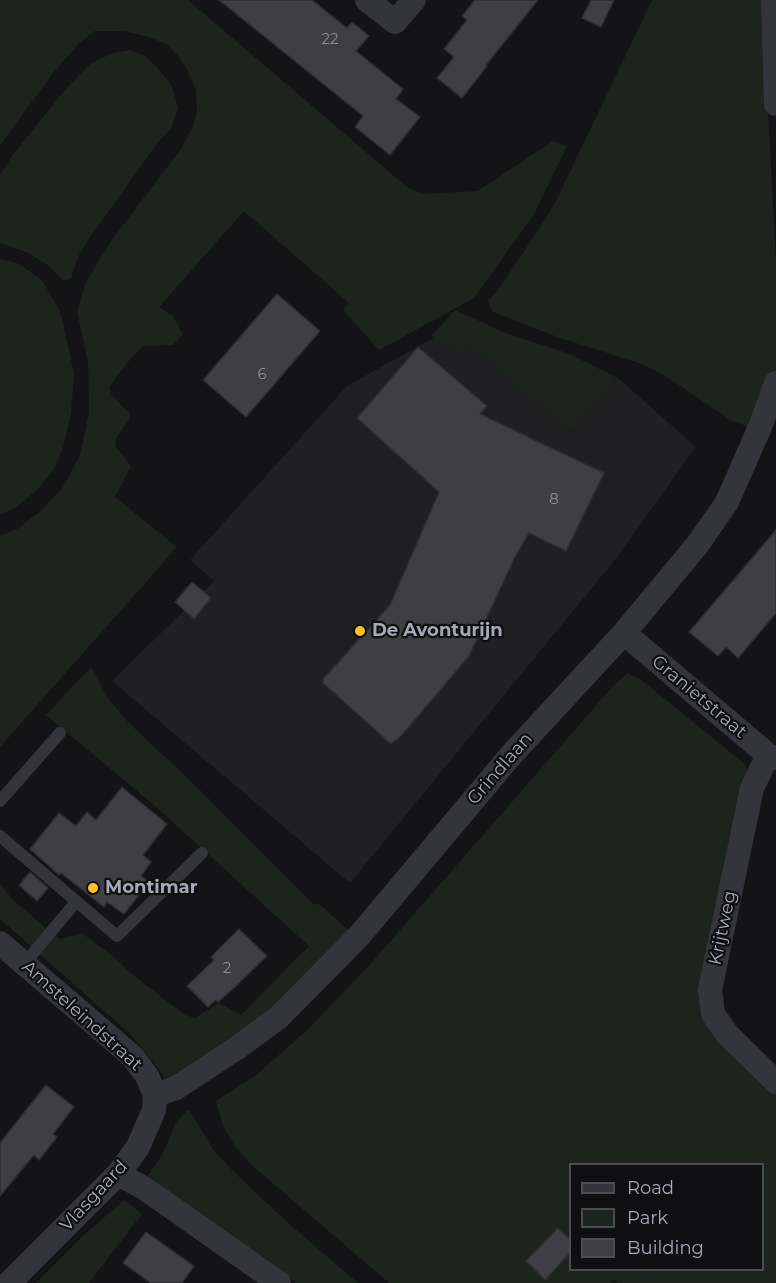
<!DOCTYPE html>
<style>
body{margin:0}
#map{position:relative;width:776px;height:1283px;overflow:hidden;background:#141416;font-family:Montserrat,sans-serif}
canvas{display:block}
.legend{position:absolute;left:569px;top:1163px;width:195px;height:108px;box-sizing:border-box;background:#0f0f11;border:2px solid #4b4d53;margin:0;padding:8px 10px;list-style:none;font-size:18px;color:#a4a9b7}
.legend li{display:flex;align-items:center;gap:12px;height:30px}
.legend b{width:30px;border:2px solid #4b4d53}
</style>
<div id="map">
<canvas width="776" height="1283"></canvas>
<ul class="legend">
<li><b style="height:8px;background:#34353b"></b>Road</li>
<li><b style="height:16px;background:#1c241d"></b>Park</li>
<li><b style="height:16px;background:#3e3e43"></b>Building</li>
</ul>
</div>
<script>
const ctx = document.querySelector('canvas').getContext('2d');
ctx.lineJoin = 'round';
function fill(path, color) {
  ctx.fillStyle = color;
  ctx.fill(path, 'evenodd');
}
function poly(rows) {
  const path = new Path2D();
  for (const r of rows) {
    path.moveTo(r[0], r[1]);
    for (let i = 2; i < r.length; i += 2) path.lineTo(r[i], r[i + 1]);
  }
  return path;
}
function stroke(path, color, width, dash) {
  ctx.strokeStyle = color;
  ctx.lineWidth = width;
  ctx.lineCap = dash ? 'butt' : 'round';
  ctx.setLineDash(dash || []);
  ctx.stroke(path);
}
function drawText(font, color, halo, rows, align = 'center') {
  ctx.font = font + ' Montserrat,sans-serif';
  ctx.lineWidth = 4.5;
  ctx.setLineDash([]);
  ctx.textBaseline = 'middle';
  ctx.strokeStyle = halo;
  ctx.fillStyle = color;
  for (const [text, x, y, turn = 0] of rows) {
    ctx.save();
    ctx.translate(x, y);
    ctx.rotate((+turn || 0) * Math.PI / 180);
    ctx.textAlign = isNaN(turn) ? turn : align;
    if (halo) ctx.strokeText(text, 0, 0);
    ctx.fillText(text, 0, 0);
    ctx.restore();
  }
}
const built = poly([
 [451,328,570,432,618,378,696,447,614,561,350,883,112,681,214,581,190,560,347,386]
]);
const green = poly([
 [0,0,188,0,408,188,422,194,478,191,553,141,567,146,534,214,474,298,379,350,343,310,349,303,244,211,159,307,173,316,183,334,173,345,143,346,132,357,109,387,112,395,129,413,129,420,117,437,115,446,131,466,115,497,177,547,0,747,0,536,17,529,41,511,63,487,80,455,89,413,88,362,77,312,86,282,111,241,180,150,192,129,197,112,196,90,188,71,178,56,166,44,149,37,124,31,95,31,79,43,54,72,0,145],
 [652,0,762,0,776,261,776,370,772,388,755,429,732,421,664,375,639,363,560,338,493,312,488,301,496,293,539,229,555,203],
 [130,50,145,56,158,68,172,86,178,108,171,128,155,146,89,239,78,257,71,278,64,281,49,266,29,253,0,243,0,174,15,152,64,91,91,63,113,53],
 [0,259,17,263,42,280,60,311,74,373,71,413,63,448,53,471,37,490,16,507,0,515],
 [455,310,508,334,567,353,618,378,570,432,469,345,462,355,431,336],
 [91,667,108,698,128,722,197,787,314,905,318,903,355,936,311,981,166,1084,162,1073,130,1034,0,919,0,883,12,899,55,936,60,939,82,933,114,957,129,972,185,1015,195,1018,219,1003,241,1015,309,946,154,805,46,715],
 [627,673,639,678,746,765,748,784,705,1021,711,1033,776,1094,776,1283,618,1283,614,1279,610,1283,389,1283,256,1169,236,1148,223,1126,216,1101,255,1076,305,1032,367,968,613,686],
 [570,1164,762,1164,762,1270,570,1270],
 [189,1109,214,1151,233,1171,287,1222,358,1283,296,1283,222,1232,148,1175,161,1157,177,1121],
 [124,1200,142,1214,89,1283,36,1283,82,1237]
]);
const building = poly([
 [219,0,312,0,347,28,352,22,369,36,356,51,403,89,396,99,420,117,390,155,355,127,363,116,219,0],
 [475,0,538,0,486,65,487,66,462,98,437,78,454,57,444,49,467,20,462,16,475,0],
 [591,0,614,0,601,27,582,18,591,0],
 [277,294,320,331,246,417,203,380,277,294],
 [418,347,487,406,480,414,604,473,566,551,529,533,514,559,469,656,402,735,391,744,323,683,323,679,390,605,439,492,357,418,418,347],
 [776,530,776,613,738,658,726,647,718,656,689,632,776,530],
 [192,582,211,598,194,619,175,602,192,582],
 [122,787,167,824,143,855,151,862,141,876,149,882,124,914,107,902,104,907,61,873,59,875,30,849,59,813,76,826,87,812,96,820,122,787],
 [30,872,48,888,37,901,19,885,30,872],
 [239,929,267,956,235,987,218,1002,216,1000,208,1007,187,986,214,960,211,957,239,929],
 [46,1085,74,1107,53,1134,57,1137,39,1160,34,1155,0,1196,0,1143,46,1085],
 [558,1228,570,1240,570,1253,545,1280,526,1261,558,1228],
 [146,1232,194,1266,182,1283,151,1283,123,1263,146,1232]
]);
const service = poly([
 [0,801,60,733],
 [0,836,117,936,202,853],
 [24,964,76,902]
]);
const minor = poly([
 [367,0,395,22,414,0],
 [773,0,776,104],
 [624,633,768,755,776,758],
 [768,755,752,788,710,990,713,1014,727,1034,776,1082],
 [0,943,133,1057,147,1076,155,1095,154,1110,138,1147,118,1174,9,1283],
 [155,1095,176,1088,237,1048,279,1017,359,936,512,754,624,633,698,544,727,502,760,427,776,383],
 [118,1174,144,1188,279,1283]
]);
const markers = [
 [360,631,6,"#ffc022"],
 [93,888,6,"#ffc022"]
];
const numberNames = [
 ["22",330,40],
 ["6",262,375],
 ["8",554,500],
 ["2",227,969]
];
const poiNames = [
 ["De Avonturijn",372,631],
 ["Montimar",105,888]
];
const streetNames = [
 ["Granietstraat",699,697,40],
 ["Grindlaan",500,769,-49],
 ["Krijtweg",723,928,-78],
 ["Amsteleindstraat",82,1016,42],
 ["Vlasgaard",94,1196,-47]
];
fill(built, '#202023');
fill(green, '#1c241d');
fill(building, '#3e3e43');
stroke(building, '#2e2e32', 1.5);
stroke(service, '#34353b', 12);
stroke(minor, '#34353b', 24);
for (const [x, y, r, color] of markers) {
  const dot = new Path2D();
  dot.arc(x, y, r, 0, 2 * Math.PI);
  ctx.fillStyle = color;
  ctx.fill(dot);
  stroke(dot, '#0f0f11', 2);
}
drawText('15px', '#8a8e9a', null, numberNames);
drawText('bold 18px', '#a4a9b7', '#0f0f11', poiNames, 'left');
drawText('18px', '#a4a9b7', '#0f0f11', streetNames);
</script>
